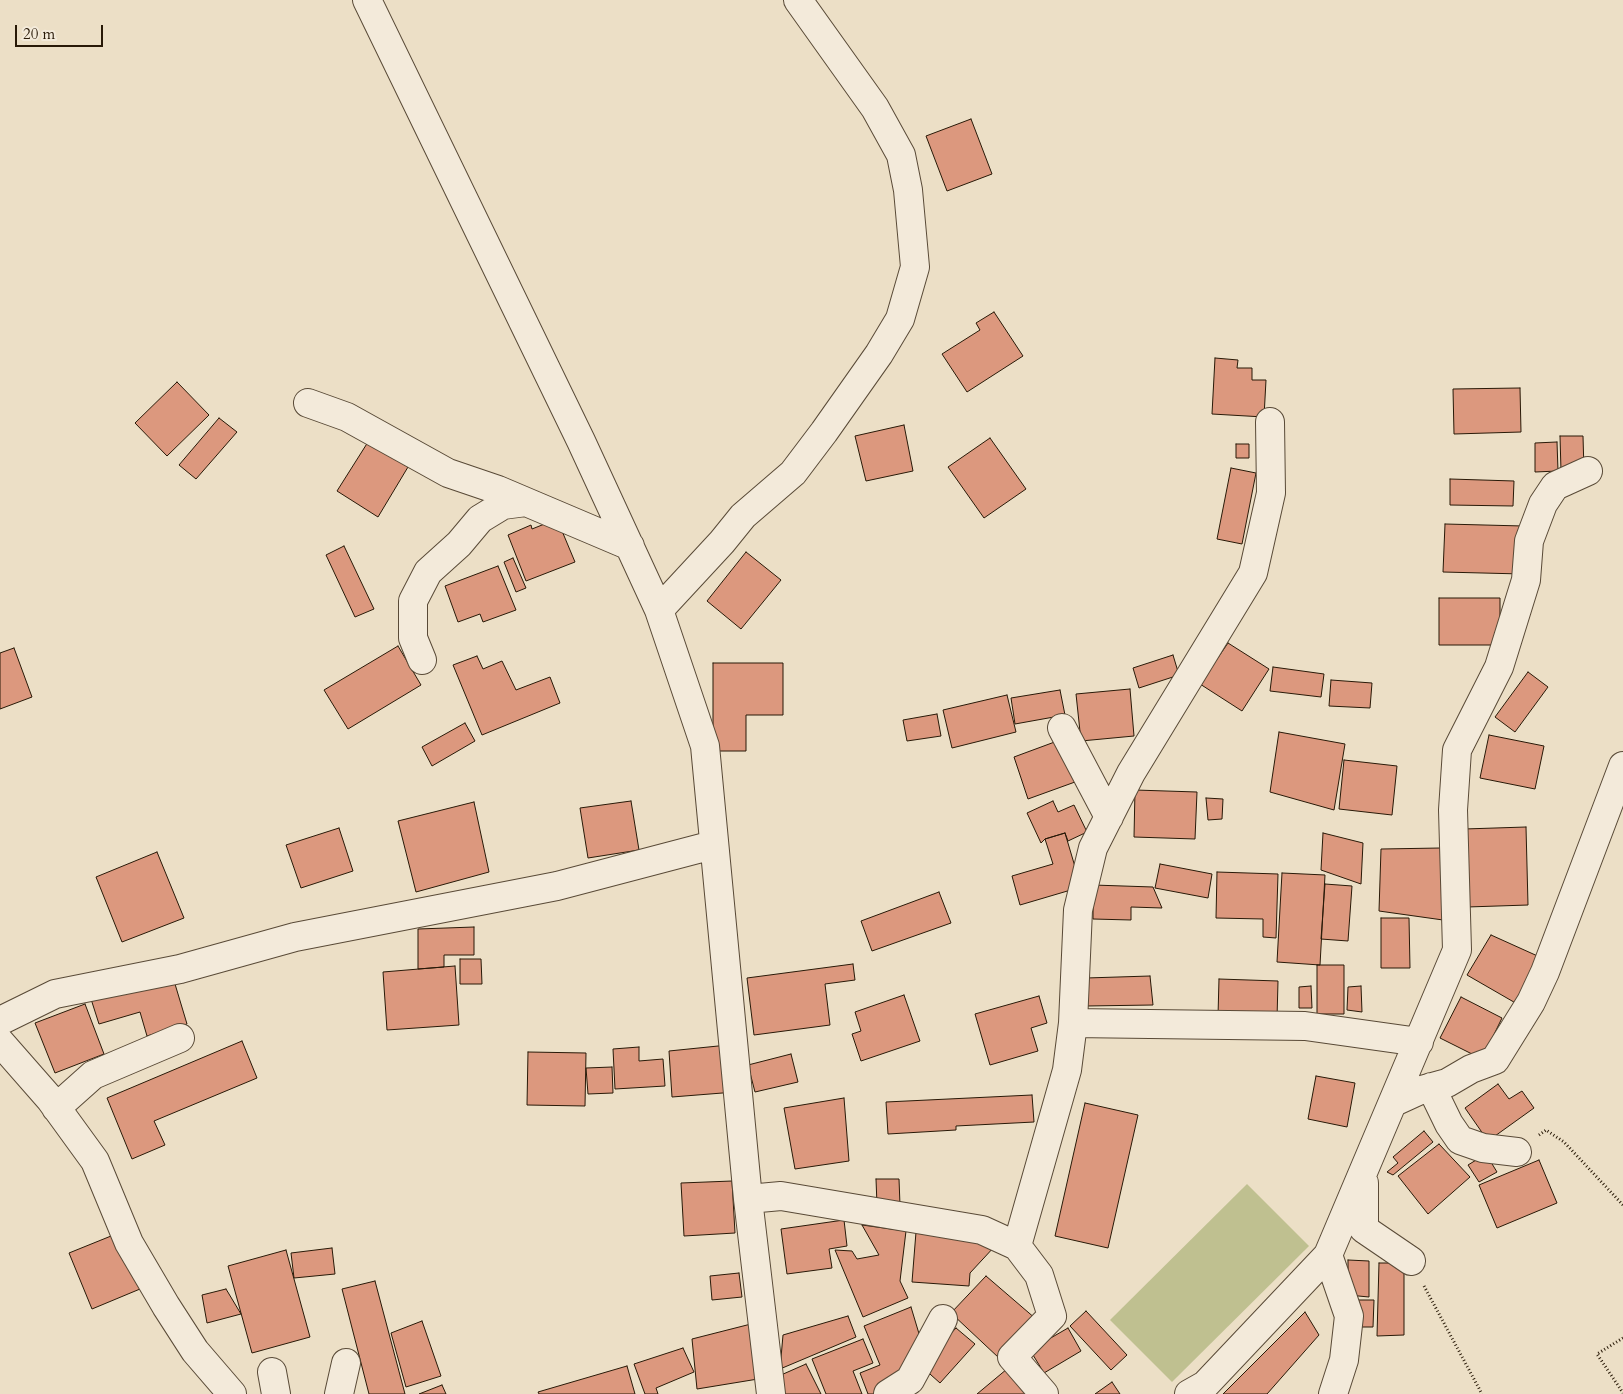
<!DOCTYPE html>
<style>
body{margin:0}
#map{position:relative;width:1623px;height:1394px;overflow:hidden;background:#ecdfc6;font-family:Cardo,serif}
canvas{display:block}
.scale{position:absolute;left:15px;top:25px;width:88px;height:22px;box-sizing:border-box;border:2px solid #281907;border-top:0;padding-left:6px;font-size:15px;line-height:18px;white-space:nowrap;color:#281907;-webkit-text-stroke:4px #f3eada;paint-order:stroke}
</style>
<div id="map">
<canvas width="1623" height="1394"></canvas>
<div class="scale">20 m</div>
</div>
<script>
const ctx = document.querySelector('canvas').getContext('2d');
ctx.lineJoin = 'round';
function fill(path, color) {
  ctx.fillStyle = color;
  ctx.fill(path, 'evenodd');
}
function poly(rows) {
  const path = new Path2D();
  for (const r of rows) {
    path.moveTo(r[0], r[1]);
    for (let i = 2; i < r.length; i += 2) path.lineTo(r[i], r[i + 1]);
  }
  return path;
}
function stroke(path, color, width, dash) {
  ctx.strokeStyle = color;
  ctx.lineWidth = width;
  ctx.lineCap = dash ? 'butt' : 'round';
  ctx.setLineDash(dash || []);
  ctx.stroke(path);
}
const green = poly([
 [1247,1184,1309,1246,1172,1382,1110,1320]
]);
const building = poly([
 [971,119,992,174,947,191,926,136,971,119],
 [994,312,1023,356,967,392,942,354,980,330,976,323,994,312],
 [1215,358,1238,360,1237,368,1252,368,1252,380,1266,380,1264,417,1212,414,1215,358],
 [177,382,209,415,167,456,135,423,177,382],
 [1520,388,1521,432,1454,434,1453,389,1520,388],
 [219,418,237,432,196,479,179,465,219,418],
 [904,425,913,471,866,481,855,436,904,425],
 [1560,436,1583,436,1584,471,1561,471,1560,436],
 [990,438,1026,489,984,518,948,467,990,438],
 [368,442,408,467,378,517,337,491,368,442],
 [1557,442,1558,471,1535,472,1535,443,1557,442],
 [1236,444,1249,444,1249,458,1236,458,1236,444],
 [1231,468,1256,473,1242,544,1217,539,1231,468],
 [1450,479,1514,481,1513,506,1450,505,1450,479],
 [557,519,575,562,526,581,508,535,531,525,532,529,557,519],
 [1445,524,1523,526,1522,574,1443,572,1445,524],
 [344,546,374,609,355,617,326,555,344,546],
 [746,552,781,580,741,629,707,601,746,552],
 [513,558,526,588,516,592,504,562,513,558],
 [498,566,516,610,483,622,480,614,458,622,445,586,498,566],
 [1439,598,1500,598,1500,645,1439,645,1439,598],
 [1228,643,1269,669,1242,711,1200,684,1228,643],
 [398,646,421,685,348,729,324,690,398,646],
 [14,648,32,697,0,709,0,653,14,648],
 [1173,655,1179,675,1139,688,1133,668,1173,655],
 [477,656,483,669,502,661,516,690,550,677,560,703,482,735,453,665,477,656],
 [713,663,783,663,783,715,746,715,746,751,713,751,713,663],
 [1273,667,1324,674,1321,697,1270,691,1273,667],
 [1528,672,1548,687,1515,732,1495,717,1528,672],
 [1331,680,1372,683,1370,708,1329,706,1331,680],
 [1130,689,1134,736,1081,741,1076,694,1130,689],
 [1060,690,1065,715,1015,724,1011,698,1060,690],
 [1007,695,1016,732,952,748,943,710,1007,695],
 [937,714,941,736,907,741,903,720,937,714],
 [465,723,475,741,432,766,422,747,465,723],
 [1279,732,1345,744,1334,810,1270,792,1279,732],
 [1489,735,1544,746,1535,789,1480,778,1489,735],
 [1060,740,1075,782,1028,799,1014,757,1060,740],
 [1344,760,1397,766,1392,815,1339,809,1344,760],
 [1135,790,1197,792,1195,839,1134,837,1135,790],
 [1206,798,1223,799,1222,819,1208,820,1206,798],
 [631,801,639,850,588,858,580,808,631,801],
 [1053,801,1058,812,1074,805,1087,832,1068,841,1065,833,1045,839,1041,843,1027,813,1053,801],
 [474,802,489,872,416,892,398,821,474,802],
 [1526,827,1528,905,1467,907,1464,829,1526,827],
 [339,828,353,871,301,888,286,845,339,828],
 [1065,833,1081,887,1020,905,1012,876,1053,864,1045,839,1065,833],
 [1323,833,1363,843,1361,884,1321,870,1323,833],
 [1441,848,1443,920,1379,911,1381,849,1441,848],
 [157,852,184,918,122,942,96,877,157,852],
 [1160,864,1212,874,1208,898,1155,888,1160,864],
 [1217,872,1278,874,1276,938,1263,937,1263,919,1216,918,1217,872],
 [1282,873,1325,875,1320,965,1277,962,1282,873],
 [1325,884,1352,886,1348,941,1321,939,1325,884],
 [1093,885,1153,887,1162,908,1131,907,1131,920,1093,919,1093,885],
 [939,892,951,923,872,951,861,921,939,892],
 [1381,918,1409,918,1410,968,1381,968,1381,918],
 [474,927,474,955,444,955,444,967,418,969,418,929,474,927],
 [1491,935,1542,958,1519,1005,1467,975,1491,935],
 [460,959,481,959,482,984,460,984,460,959],
 [853,964,855,980,825,984,830,1025,754,1035,747,978,853,964],
 [1317,965,1344,965,1344,1014,1317,1014,1317,965],
 [455,966,459,1025,387,1030,383,972,455,966],
 [172,974,187,1024,147,1036,140,1012,99,1024,91,999,172,974],
 [1150,976,1153,1005,1086,1006,1086,978,1150,976],
 [1219,979,1278,981,1277,1019,1218,1016,1219,979],
 [1311,986,1312,1008,1299,1008,1299,987,1311,986],
 [1361,986,1362,1012,1347,1010,1348,987,1361,986],
 [904,995,920,1041,861,1061,852,1034,861,1031,855,1012,904,995],
 [1039,996,1047,1023,1031,1028,1038,1051,990,1065,975,1014,1039,996],
 [1461,997,1502,1018,1482,1059,1440,1038,1461,997],
 [85,1004,104,1054,55,1073,35,1023,85,1004],
 [242,1041,257,1078,154,1121,165,1145,132,1159,107,1098,242,1041],
 [728,1045,735,1092,672,1097,669,1051,728,1045],
 [639,1047,639,1061,663,1059,665,1086,615,1089,613,1049,639,1047],
 [528,1052,586,1053,585,1106,527,1105,528,1052],
 [791,1054,798,1082,755,1092,748,1065,791,1054],
 [612,1067,613,1093,588,1094,586,1068,612,1067],
 [1316,1076,1355,1083,1347,1127,1308,1119,1316,1076],
 [1498,1084,1509,1099,1522,1091,1534,1108,1488,1141,1465,1108,1498,1084],
 [1032,1095,1034,1122,956,1126,956,1130,888,1134,886,1102,1032,1095],
 [844,1098,849,1161,795,1169,784,1108,844,1098],
 [1085,1103,1138,1115,1108,1248,1055,1236,1085,1103],
 [1424,1131,1433,1142,1393,1175,1387,1172,1398,1163,1393,1157,1424,1131],
 [1439,1144,1470,1177,1428,1214,1398,1176,1439,1144],
 [1486,1154,1497,1172,1479,1182,1468,1165,1486,1154],
 [1539,1160,1557,1203,1497,1228,1479,1185,1539,1160],
 [876,1179,899,1179,900,1205,877,1205,876,1179],
 [732,1181,735,1233,684,1236,681,1183,732,1181],
 [844,1220,847,1246,829,1249,832,1268,787,1274,781,1229,844,1220],
 [862,1225,906,1231,900,1281,908,1298,863,1317,835,1250,852,1251,857,1259,879,1255,862,1225],
 [916,1232,995,1246,970,1273,969,1286,912,1282,916,1232],
 [116,1234,140,1289,92,1309,69,1253,116,1234],
 [332,1248,335,1274,294,1278,291,1253,332,1248],
 [286,1250,310,1337,252,1353,228,1266,286,1250],
 [1348,1260,1369,1261,1369,1297,1348,1295,1348,1260],
 [1379,1263,1404,1263,1404,1335,1377,1336,1379,1263],
 [739,1273,742,1297,712,1300,710,1276,739,1273],
 [986,1276,1036,1319,999,1358,951,1313,986,1276],
 [375,1281,405,1394,369,1394,342,1289,375,1281],
 [226,1289,241,1314,207,1323,202,1295,226,1289],
 [1358,1300,1374,1300,1373,1327,1357,1327,1358,1300],
 [911,1307,923,1347,878,1394,868,1394,860,1373,880,1365,864,1326,911,1307],
 [1086,1311,1127,1355,1111,1370,1070,1326,1086,1311],
 [1305,1312,1319,1335,1267,1394,1223,1394,1305,1312],
 [848,1316,856,1337,780,1369,783,1335,848,1316],
 [422,1321,441,1376,406,1387,391,1333,422,1321],
 [751,1324,758,1379,697,1389,692,1339,751,1324],
 [956,1328,975,1344,940,1383,921,1366,956,1328],
 [1068,1328,1081,1351,1044,1373,1030,1350,1068,1328],
 [863,1339,873,1363,853,1371,862,1394,826,1394,812,1359,863,1339],
 [683,1348,694,1372,656,1388,658,1394,645,1394,634,1364,683,1348],
 [806,1364,821,1394,782,1394,781,1375,806,1364],
 [627,1366,635,1394,539,1394,538,1392,627,1366],
 [1007,1369,1027,1394,977,1394,1007,1369],
 [1112,1382,1120,1394,1095,1394,1112,1382],
 [442,1385,446,1394,419,1394,442,1385]
]);
const path = poly([
 [1539,1135,1546,1130,1564,1142,1623,1205],
 [1424,1286,1482,1394],
 [1623,1338,1597,1354,1623,1393]
]);
const minor = poly([
 [367,0,581,441,659,610,705,746,748,1199,771,1394],
 [308,403,347,417,448,473,498,490,630,546],
 [659,610,722,542,743,516,793,473,824,432,879,354,900,319,915,267,908,190,901,155,875,108,798,0],
 [422,660,413,638,413,601,428,572,459,544,480,519,503,505,526,502],
 [1062,728,1109,817],
 [0,1021,55,994,180,969,295,937,557,886,713,845],
 [1073,1023,1305,1026,1419,1042],
 [0,1042,50,1099,95,1161,129,1243,166,1306,195,1351,232,1394],
 [1431,1087,1449,1124,1460,1140,1483,1148,1517,1152],
 [1394,1102,1418,1091,1447,1083,1471,1069,1495,1060,1531,1002,1545,972,1623,766],
 [56,1108,93,1075,180,1038],
 [1364,1183,1364,1229,1411,1261],
 [748,1199,781,1196,982,1230,1017,1246,1039,1275,1052,1316,1012,1357,1044,1394],
 [1017,1246,1067,1070,1073,1023,1078,910,1093,848,1131,773,1253,573,1271,493,1270,422],
 [1328,1255,1349,1316,1344,1360,1333,1394],
 [272,1372,276,1394],
 [339,1394,346,1363],
 [888,1394,910,1380,943,1319],
 [1189,1394,1205,1385,1328,1255,1457,950,1453,810,1457,750,1499,667,1526,580,1529,541,1543,504,1555,486,1588,471]
]);
fill(green, '#bfc090');
fill(building, '#dc987e');
stroke(building, '#281907', 1);
stroke(minor, '#594a37', 30);
stroke(path, '#281907', 3, [1, 2.5]);
stroke(minor, '#f3eada', 28);
</script>
